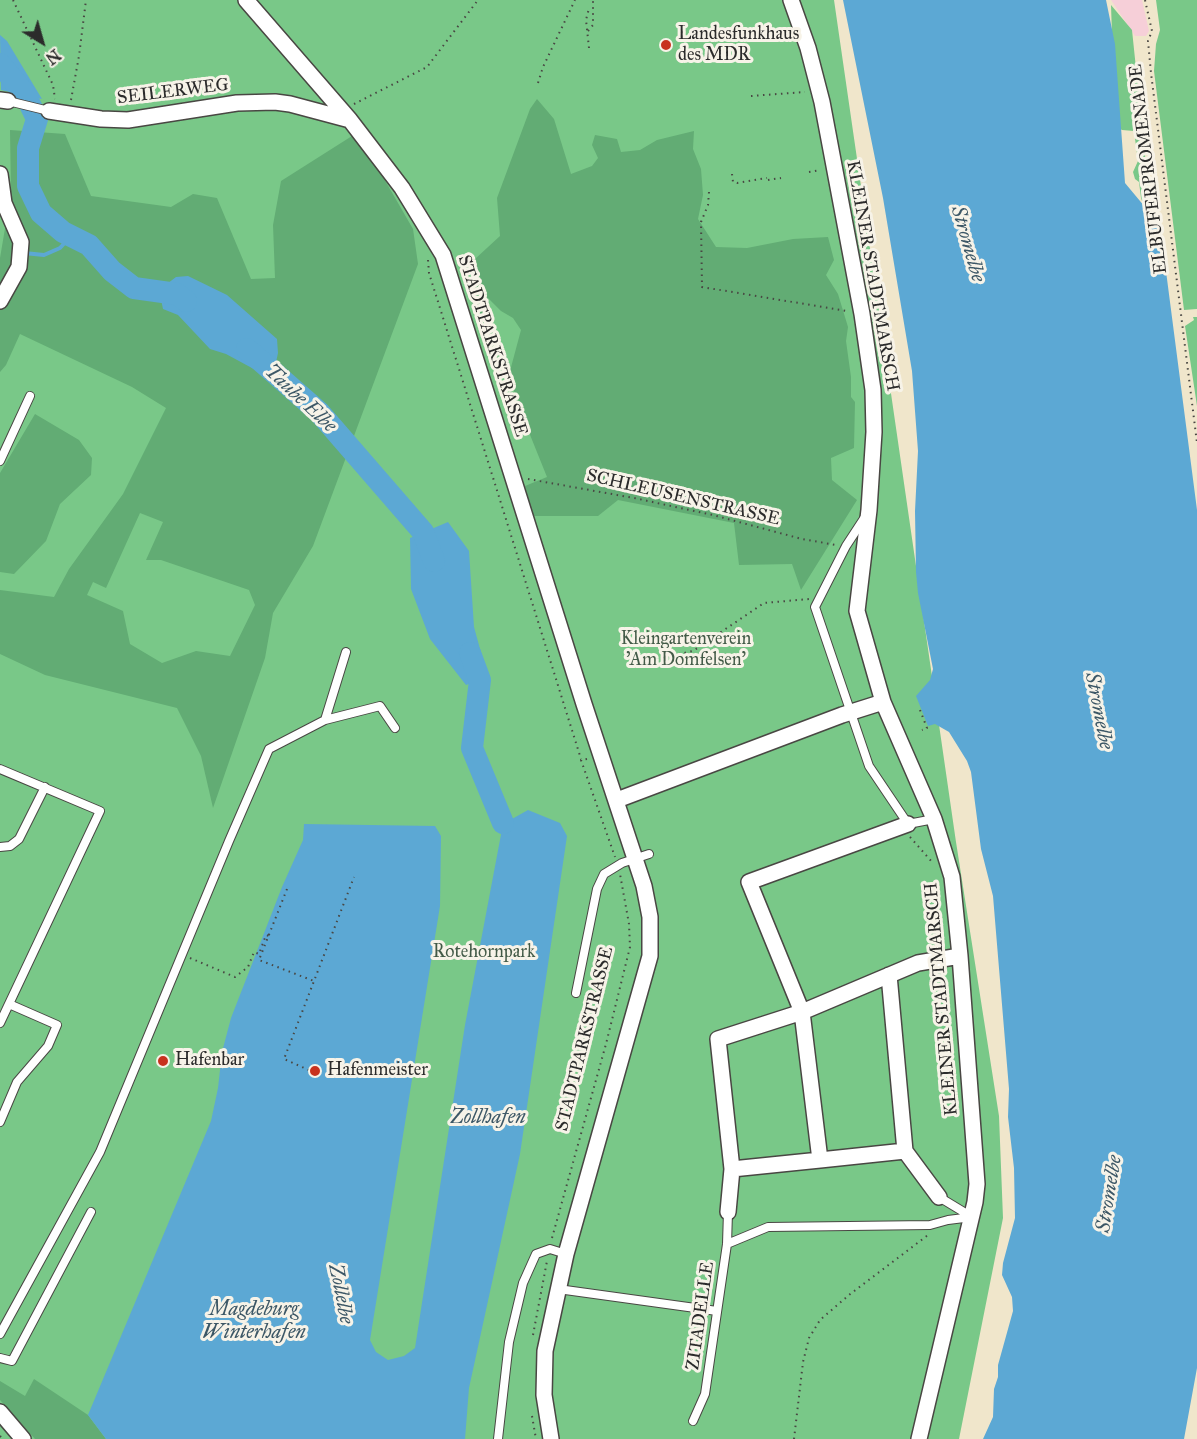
<!DOCTYPE html>
<style>
body{margin:0}
#map{position:relative;width:1197px;height:1439px;overflow:hidden;background:#f0e6cb;font-family:"IM FELL Great Primer",serif}
canvas{display:block}
.north{position:absolute;left:12px;top:12px;width:60px;height:60px;-webkit-text-stroke:4px #f7f3e8;paint-order:stroke;rotate:143deg;font-size:16px;font-weight:700;line-height:24px;text-align:center;color:#2b2b2b}
.north::after{content:'';display:block;margin:auto;width:21px;height:27px;background:#2b2b2b;clip-path:polygon(50% 0,100% 100%,50% 72%,0 100%)}
</style>
<div id="map">
<canvas width="1197" height="1439"></canvas>
<div class="north">N</div>
</div>
<script>
const ctx = document.querySelector('canvas').getContext('2d');
ctx.lineJoin = 'round';
function fill(path, color) {
  ctx.fillStyle = color;
  ctx.fill(path, 'evenodd');
}
function poly(rows) {
  const path = new Path2D();
  for (const r of rows) {
    path.moveTo(r[0], r[1]);
    for (let i = 2; i < r.length; i += 2) path.lineTo(r[i], r[i + 1]);
  }
  return path;
}
function stroke(path, color, width, dash) {
  ctx.strokeStyle = color;
  ctx.lineWidth = width;
  ctx.lineCap = dash ? 'butt' : 'round';
  ctx.setLineDash(dash || []);
  ctx.stroke(path);
}
function drawText(font, color, halo, rows, align = 'center') {
  ctx.font = font + ' "IM FELL Great Primer",serif';
  ctx.lineWidth = 6;
  ctx.setLineDash([]);
  ctx.textBaseline = 'middle';
  ctx.strokeStyle = halo;
  ctx.fillStyle = color;
  for (const [text, x, y, turn = 0] of rows) {
    ctx.save();
    ctx.translate(x, y);
    ctx.rotate((+turn || 0) * Math.PI / 180);
    ctx.textAlign = isNaN(turn) ? turn : align;
    if (halo) ctx.strokeText(text, 0, 0);
    ctx.fillText(text, 0, 0);
    ctx.restore();
  }
}
const built = poly([
 [1111,0,1142,0,1149,31,1146,36,1135,36]
]);
const green = poly([
 [0,0,834,0,956,842,999,1116,1003,1218,959,1439,0,1439],
 [1156,0,1197,0,1197,309,1184,310,1154,71,1156,44,1160,30],
 [1111,5,1132,30,1153,232,1141,198,1139,182,1135,179,1133,172,1138,161,1134,131,1122,130,1115,125],
 [1193,317,1197,317,1197,406,1185,326,1194,320]
]);
const forest = poly([
 [537,99,554,119,571,174,592,166,598,158,592,145,595,135,617,139,621,152,640,150,657,140,694,131,693,149,701,169,703,195,698,219,716,247,747,248,793,239,828,237,834,260,826,275,838,294,848,327,846,341,851,377,851,397,855,402,854,448,831,458,832,480,857,500,801,590,792,564,739,565,734,523,618,500,598,516,532,516,525,486,547,477,516,400,510,371,521,330,513,318,501,311,488,298,488,312,474,315,469,288,475,259,500,236,497,198,530,109],
 [10,130,65,134,91,196,171,207,193,194,217,198,251,279,275,278,273,225,281,181,352,136,368,151,413,229,418,264,313,546,273,613,265,658,213,808,201,756,177,708,45,675,0,654,0,590,54,597,69,569,123,494,166,408,132,387,20,334,6,365,0,372,0,258,11,193],
 [140,513,163,522,146,560,161,560,249,590,255,605,230,656,196,651,162,663,130,644,123,611,87,595,93,582,106,588],
 [35,414,79,440,92,458,91,475,60,504,46,541,14,574,0,572,0,473],
 [34,1379,88,1415,106,1439,35,1439,0,1400,0,1381,25,1396]
]);
const water = poly([
 [843,0,1106,0,1115,44,1125,183,1160,225,1197,510,1197,1368,1184,1439,983,1439,993,1417,994,1389,998,1377,998,1365,1013,1311,1012,1297,1002,1275,1003,1263,1015,1218,1014,1168,1008,1117,1009,1089,993,896,981,849,971,772,967,761,949,732,935,724,928,726,916,696,930,680,933,669,918,593,916,572,915,511,918,451,912,371,883,198],
 [0,35,7,41,42,99,1,90],
 [188,276,227,295,277,339,278,353,275,367,263,374,226,354,210,349,178,315,163,309,159,290,176,277],
 [448,522,469,551,474,627,485,667,480,680,466,685,430,639,411,589,410,538],
 [528,810,560,823,567,836,520,1154,469,1388,465,1439,106,1439,88,1415,211,1121,218,1088,222,1052,231,1018,282,887,303,840,304,824,435,826,441,836,440,906,370,1340,376,1352,388,1360,404,1356,415,1348,465,1025,503,824]
]);
const stream = poly([
 [24,253,44,255,60,248,71,236]
]);
const river = poly([
 [0,64,25,94,37,119,28,148,28,186,41,213,63,232,89,245,112,271,134,288,177,294,186,301],
 [247,349,319,412,423,532,434,561],
 [470,653,480,680,472,748,503,823]
]);
const path = poly([
 [13,0,53,85,55,99],
 [1145,0,1152,31,1148,41,1151,73,1197,443],
 [588,31,593,25,593,0],
 [589,48,586,20,589,8],
 [538,83,543,67,575,0],
 [751,96,805,92],
 [71,100,79,56,86,0],
 [354,104,427,67,478,0],
 [809,172,820,170],
 [732,174,733,182,737,183,767,178],
 [768,180,781,178],
 [709,192,708,205,701,222,702,287,847,311],
 [428,260,429,273,581,759],
 [528,479,634,498,713,515,802,539,836,545],
 [661,658,693,651,764,603,809,599],
 [920,710,927,728,922,730],
 [587,759,581,760,615,857],
 [910,837,932,862],
 [287,889,259,960,314,981],
 [190,958,235,977,248,967,254,952,259,954,266,935,269,936],
 [320,1075,284,1059,354,877],
 [552,1238,606,1044,630,947,629,924,620,874],
 [533,1335,547,1261],
 [532,1416,536,1439],
 [0,1436,3,1439],
 [794,1439,803,1362,809,1338,820,1320,849,1295,928,1235]
]);
const lane = poly([
 [8,101,49,111],
 [0,461,30,396],
 [865,517,846,546,815,607,869,766,908,824,934,819],
 [325,720,380,706,395,728],
 [0,769,100,811,0,1023],
 [0,847,10,846,19,839,45,787],
 [576,993,597,889,604,874,622,863,649,854],
 [0,1122,17,1082,48,1046,57,1025,9,1004],
 [939,1197,972,1217],
 [727,1244,768,1227,930,1225,948,1220,972,1217],
 [558,1289,717,1311],
 [0,1334,100,1152,229,841,269,749,325,720,346,652],
 [0,1358,12,1361,91,1212],
 [693,1421,705,1394,727,1244,728,1212],
 [498,1439,509,1342,523,1283,536,1254,550,1249,566,1254]
]);
const street = poly([
 [246,0,350,120,402,188,443,255,584,704,644,886,650,917,650,956,566,1254,545,1351,544,1395,551,1439],
 [791,0,808,48,822,102,862,314,873,390,874,432,869,510,857,611,883,702,934,819,952,877,960,956,977,1184,975,1202,919,1439],
 [0,100,8,101],
 [49,111,101,119,128,120,237,103,275,102,290,104,350,120],
 [0,174,4,203,21,242,19,267,0,301],
 [617,800,842,715,883,702],
 [908,824,749,882,802,1012,820,1160,905,1151,939,1197],
 [889,975,905,1151],
 [732,1169,820,1160],
 [728,1212,732,1169,718,1039,802,1012,918,963,960,956],
 [0,1412,23,1439]
]);
const markers = [
 [666,45,6,"#c8321e"],
 [163,1061,6,"#c8321e"],
 [315,1071,6,"#c8321e"]
];
const poiNames = [
 ["Landesfunkhaus",678,35],
 ["des MDR",678,56],
 ["Hafenbar",175,1061],
 ["Hafenmeister",327,1071]
];
const streetNames = [
 ["SEILERWEG",173,92,-7],
 ["ELBUFERPROMENADE",1149,169,-97],
 ["KLEINER STADTMARSCH",872,276,80],
 ["STADTPARKSTRASSE",492,346,72],
 ["SCHLEUSENSTRASSE",683,498,13],
 ["KLEINER STADTMARSCH",942,999,-95],
 ["STADTPARKSTRASSE",585,1039,-76],
 ["ZITADELLE",701,1316,-82]
];
const parkNames = [
 ["Kleingartenverein",686,640],
 ["'Am Domfelsen'",686,661],
 ["Rotehornpark",484,953]
];
const waterNames = [
 ["Stromelbe",967,244,74],
 ["Taube Elbe",300,399,43],
 ["Stromelbe",1098,711,79],
 ["Zollhafen",488,1118],
 ["Stromelbe",1110,1194,-81],
 ["Zollelbe",340,1294,79],
 ["Magdeburg",254,1310],
 ["Winterhafen",254,1333]
];
fill(built, '#f6cfd8');
fill(green, '#79c888');
fill(forest, '#62ac74');
fill(water, '#5ca8d4');
stroke(stream, '#5ca8d4', 4);
stroke(river, '#5ca8d4', 22);
stroke(lane, '#494743', 10);
stroke(street, '#494743', 18);
stroke(path, '#494743', 2, [1.5, 4.5]);
stroke(lane, '#fff', 8);
stroke(street, '#fff', 15);
for (const [x, y, r, color] of markers) {
  const dot = new Path2D();
  dot.arc(x, y, r, 0, 2 * Math.PI);
  ctx.fillStyle = color;
  ctx.fill(dot);
  stroke(dot, '#f7f3e8', 2);
}
drawText('18px', '#2b2b2b', '#f7f3e8', poiNames, 'left');
drawText('18px', '#2b2b2b', '#f7f3e8', streetNames);
drawText('18px', '#425a47', '#f7f3e8', parkNames);
drawText('italic 20px', '#3c5766', '#f7f3e8', waterNames);
</script>
